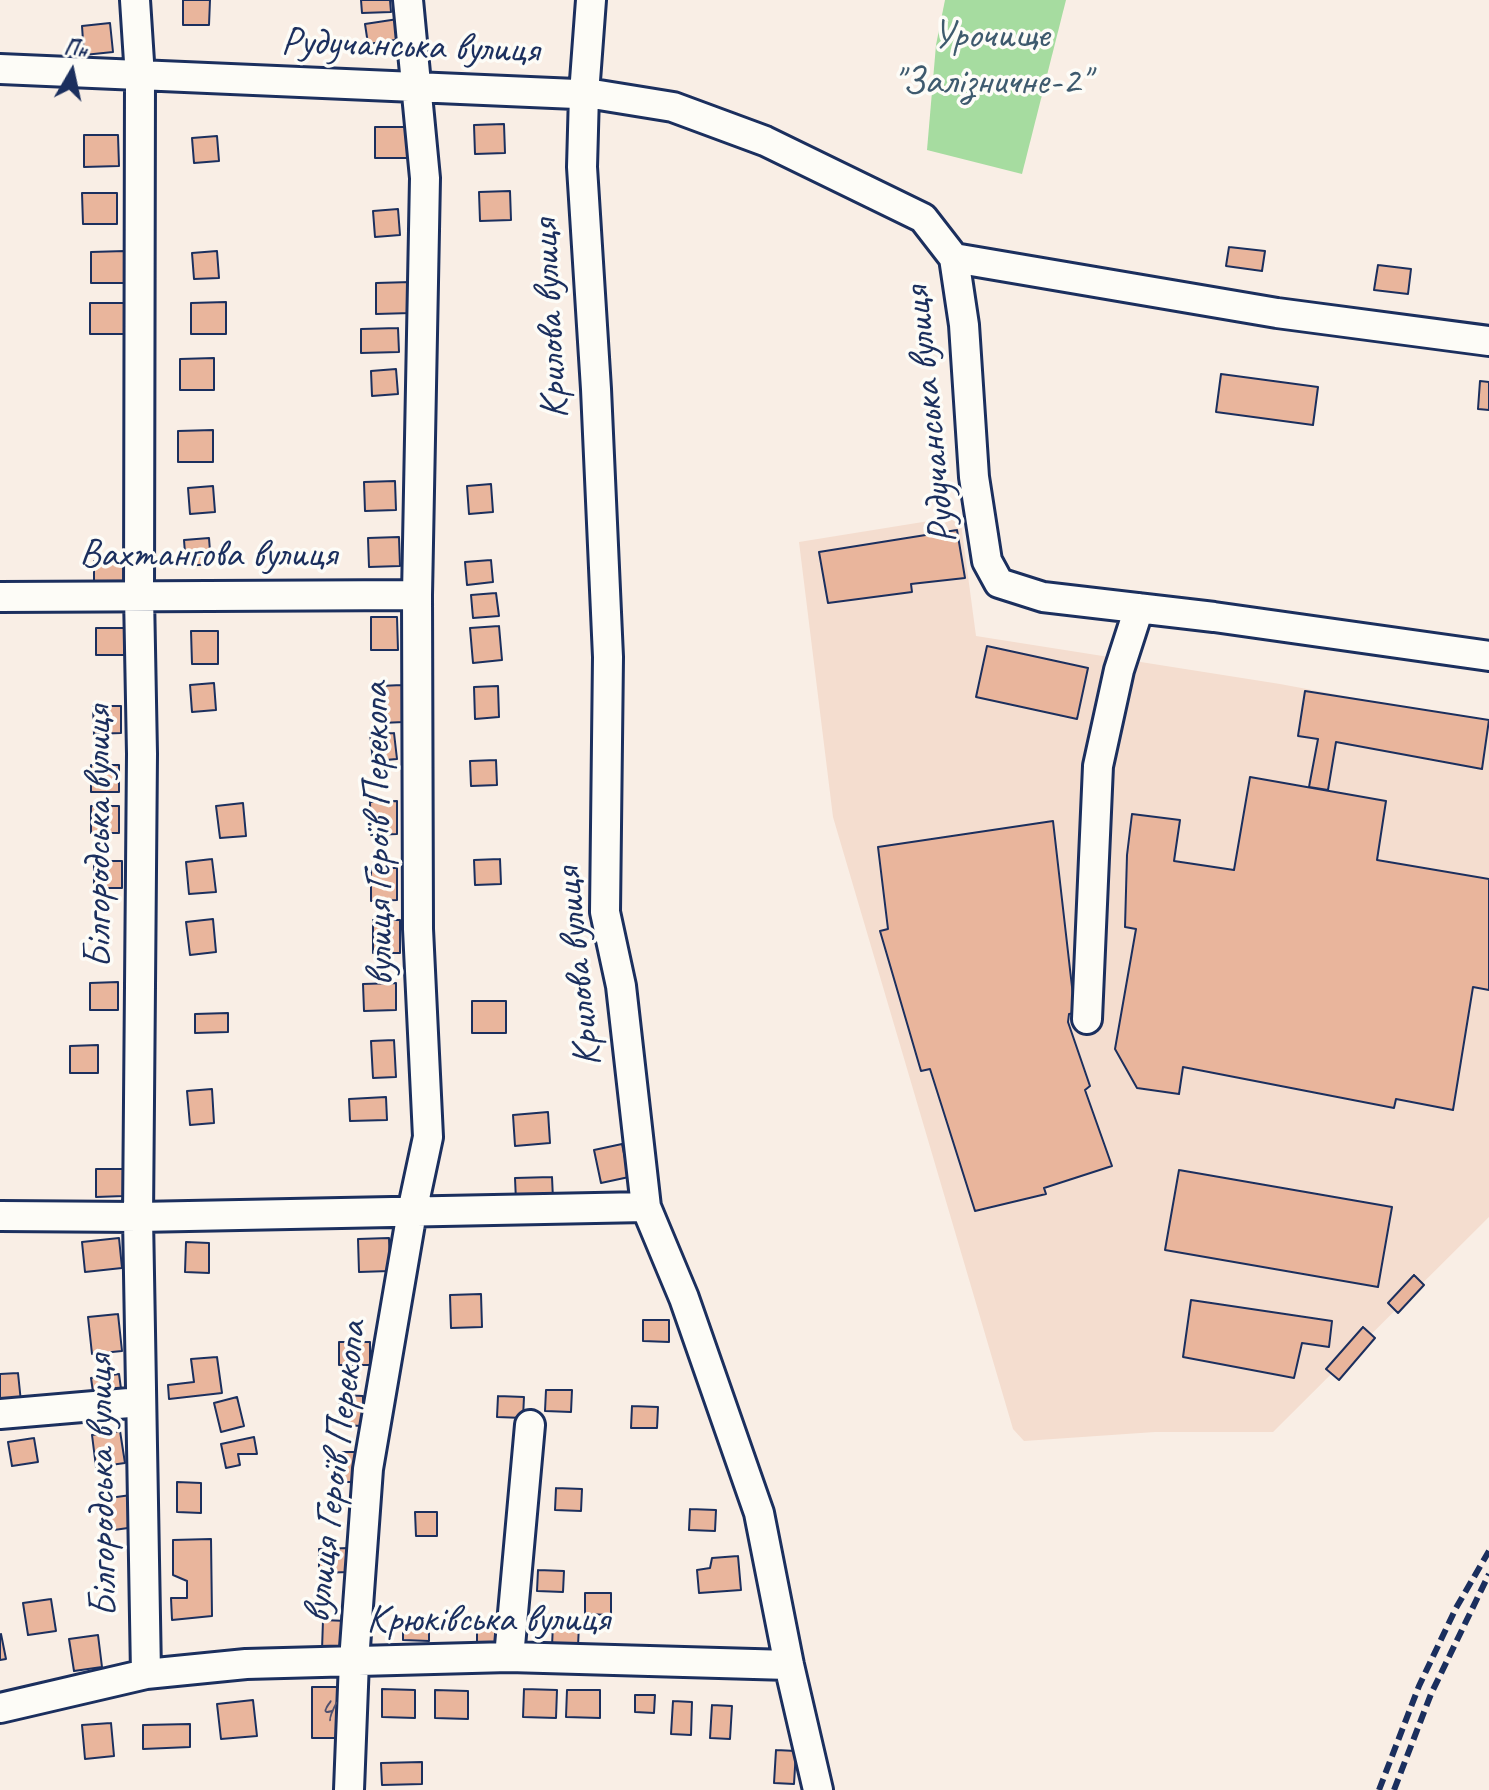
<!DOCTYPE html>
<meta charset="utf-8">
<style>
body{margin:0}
#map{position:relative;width:1489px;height:1790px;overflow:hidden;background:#f9eee5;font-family:Caveat,sans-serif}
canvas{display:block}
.north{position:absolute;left:32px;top:32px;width:80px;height:80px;-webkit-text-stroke:6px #fdfcf7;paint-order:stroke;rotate:9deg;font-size:22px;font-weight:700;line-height:32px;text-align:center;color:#1b2f5e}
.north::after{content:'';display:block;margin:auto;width:28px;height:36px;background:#1b2f5e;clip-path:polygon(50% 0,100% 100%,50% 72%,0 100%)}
</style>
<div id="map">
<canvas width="1489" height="1790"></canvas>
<div class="north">Пн</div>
</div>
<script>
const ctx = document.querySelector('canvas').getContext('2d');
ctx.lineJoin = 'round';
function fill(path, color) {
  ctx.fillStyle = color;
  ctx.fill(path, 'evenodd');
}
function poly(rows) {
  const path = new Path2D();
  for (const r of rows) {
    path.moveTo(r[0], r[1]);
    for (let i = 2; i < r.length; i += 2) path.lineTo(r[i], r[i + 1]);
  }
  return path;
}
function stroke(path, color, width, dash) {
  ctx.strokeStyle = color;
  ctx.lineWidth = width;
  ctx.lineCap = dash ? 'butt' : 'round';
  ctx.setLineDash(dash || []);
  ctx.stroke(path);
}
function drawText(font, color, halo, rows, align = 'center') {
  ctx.font = font + ' Caveat,sans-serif';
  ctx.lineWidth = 7;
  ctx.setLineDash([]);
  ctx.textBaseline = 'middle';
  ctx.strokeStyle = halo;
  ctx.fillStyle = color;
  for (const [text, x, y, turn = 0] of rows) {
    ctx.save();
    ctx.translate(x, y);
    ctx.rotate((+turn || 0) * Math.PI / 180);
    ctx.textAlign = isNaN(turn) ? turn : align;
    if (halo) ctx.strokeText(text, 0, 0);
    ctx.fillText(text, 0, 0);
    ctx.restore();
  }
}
const built = poly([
 [960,516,976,636,1280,684,1489,723,1489,1217,1273,1432,1155,1432,1024,1441,1013,1429,833,817,799,542]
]);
const green = poly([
 [945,0,1066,0,1022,174,927,150,936,45]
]);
const building = poly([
 [183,0,210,0,209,25,183,25,183,0],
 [361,0,390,0,391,12,362,13,361,0],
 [398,19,402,39,368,44,365,24,398,19],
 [110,23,113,52,84,55,82,26,110,23],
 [504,124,505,153,475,154,474,125,504,124],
 [375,127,409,127,410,158,375,158,375,127],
 [84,135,118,135,119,166,84,167,84,135],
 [217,136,219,161,194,163,192,138,217,136],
 [510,191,511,220,480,221,479,192,510,191],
 [82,193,117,193,117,224,83,224,82,193],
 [398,209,400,235,375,237,373,211,398,209],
 [1229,247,1265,251,1262,271,1226,266,1229,247],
 [125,251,126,283,91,283,91,252,125,251],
 [217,251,219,278,194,279,192,253,217,251],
 [1378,265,1411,269,1408,294,1374,290,1378,265],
 [411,282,411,313,376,314,376,283,411,282],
 [226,302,226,334,191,334,191,303,226,302],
 [90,303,124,303,125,334,90,334,90,303],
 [398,328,399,352,361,353,361,329,398,328],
 [214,358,214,390,180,390,180,359,214,358],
 [396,369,398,394,372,396,371,371,396,369],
 [1221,374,1318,387,1313,425,1216,412,1221,374],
 [1480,381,1489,382,1489,410,1478,409,1480,381],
 [213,430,213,462,178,462,178,431,213,430],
 [395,481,396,510,365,511,364,482,395,481],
 [491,484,493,512,469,514,467,486,491,484],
 [213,486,215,512,190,514,188,488,213,486],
 [957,530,965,578,911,584,912,592,828,603,819,552,957,530],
 [399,537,400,566,369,567,368,538,399,537],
 [209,538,211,564,186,566,184,540,209,538],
 [491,560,493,582,467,585,465,562,491,560],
 [94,561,128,561,129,592,94,593,94,561],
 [496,593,499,616,473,618,471,595,496,593],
 [371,617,397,617,398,650,371,650,371,617],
 [499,626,502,660,473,663,470,628,499,626],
 [96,628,124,628,124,655,96,655,96,628],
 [191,631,218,631,218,664,192,664,191,631],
 [987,646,1088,668,1077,719,976,697,987,646],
 [214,683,216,710,192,712,190,685,214,683],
 [402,685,404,722,381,723,380,686,402,685],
 [498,686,499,717,475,719,474,687,498,686],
 [1305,691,1489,720,1482,769,1336,742,1328,790,1309,787,1318,739,1298,736,1305,691],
 [93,706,121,706,121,733,94,734,93,706],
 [394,733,397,759,373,761,370,734,394,733],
 [496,760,497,785,471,786,470,761,496,760],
 [91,765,119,765,119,792,91,792,91,765],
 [1250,777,1386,801,1377,860,1489,879,1489,990,1473,987,1453,1110,1396,1099,1394,1108,1183,1067,1179,1094,1137,1088,1115,1049,1136,929,1125,927,1127,855,1132,814,1180,820,1174,861,1234,870,1250,777],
 [397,801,397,834,371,835,370,802,397,801],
 [243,803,246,836,220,838,216,806,243,803],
 [91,806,119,806,119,833,91,833,91,806],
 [1053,821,1075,1013,1069,1014,1068,1022,1090,1086,1085,1090,1112,1166,1044,1188,1046,1194,975,1211,930,1069,921,1071,880,931,888,929,878,847,1053,821],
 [212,859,216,892,189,894,186,862,212,859],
 [500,859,501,884,475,885,474,860,500,859],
 [94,861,122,861,122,888,94,888,94,861],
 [371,868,397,868,397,900,371,901,371,868],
 [213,919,216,952,190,955,186,922,213,919],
 [373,920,400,920,400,953,373,953,373,920],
 [118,982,118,1010,90,1010,90,983,118,982],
 [396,983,396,1010,364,1011,363,984,396,983],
 [472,1001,506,1001,506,1033,472,1033,472,1001],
 [228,1013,228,1032,195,1033,195,1014,228,1013],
 [394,1040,396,1077,373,1078,371,1041,394,1040],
 [98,1045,98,1073,70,1073,70,1046,98,1045],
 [212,1089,214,1123,190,1125,187,1091,212,1089],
 [386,1097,387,1120,350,1121,349,1099,386,1097],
 [548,1112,550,1143,515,1146,513,1115,548,1112],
 [622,1144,629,1177,601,1183,594,1150,622,1144],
 [96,1169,124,1169,124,1196,96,1197,96,1169],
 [1179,1170,1392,1207,1378,1287,1165,1250,1179,1170],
 [552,1177,553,1199,516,1201,515,1178,552,1177],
 [119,1238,122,1268,85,1272,82,1242,119,1238],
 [389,1238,390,1271,359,1272,358,1239,389,1238],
 [186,1242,209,1243,209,1273,185,1272,186,1242],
 [1414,1275,1424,1285,1398,1313,1388,1303,1414,1275],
 [481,1294,482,1327,451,1328,450,1295,481,1294],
 [1191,1300,1332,1321,1329,1347,1302,1343,1294,1378,1183,1357,1191,1300],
 [118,1314,122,1351,92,1354,88,1317,118,1314],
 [643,1320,669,1320,669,1342,643,1341,643,1320],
 [1363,1327,1375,1338,1339,1380,1326,1369,1363,1327],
 [339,1342,370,1342,370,1365,339,1365,339,1342],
 [217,1357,222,1393,169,1399,168,1385,194,1382,191,1359,217,1357],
 [18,1373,21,1402,0,1404,0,1374,18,1373],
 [119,1374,122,1396,94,1399,91,1378,119,1374],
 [546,1390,572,1390,571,1412,545,1411,546,1390],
 [340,1395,363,1396,363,1426,339,1425,340,1395],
 [498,1396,524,1397,523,1418,497,1417,498,1396],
 [237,1397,244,1426,221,1432,214,1403,237,1397],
 [632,1406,658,1407,657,1428,631,1428,632,1406],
 [120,1431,125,1463,96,1467,92,1435,120,1431],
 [254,1437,257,1454,238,1454,240,1465,226,1468,221,1444,254,1437],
 [34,1438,38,1462,12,1466,8,1442,34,1438],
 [332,1452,355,1452,355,1482,331,1482,332,1452],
 [177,1482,201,1483,201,1513,177,1512,177,1482],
 [556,1488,582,1489,581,1511,555,1510,556,1488],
 [131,1495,135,1527,107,1531,102,1499,131,1495],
 [690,1509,716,1510,715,1531,689,1530,690,1509],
 [415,1512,437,1512,437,1536,416,1536,415,1512],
 [211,1539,212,1616,172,1620,171,1598,187,1598,187,1581,173,1575,173,1540,211,1539],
 [349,1548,349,1572,319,1573,319,1549,349,1548],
 [738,1556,741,1590,699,1593,697,1570,710,1568,712,1558,738,1556],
 [538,1570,564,1571,563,1592,537,1591,538,1570],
 [585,1593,611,1593,611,1615,585,1614,585,1593],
 [51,1599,56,1631,28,1635,23,1603,51,1599],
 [403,1619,429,1619,429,1641,403,1640,403,1619],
 [323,1620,347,1621,346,1651,322,1650,323,1620],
 [477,1622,503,1623,503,1644,477,1644,477,1622],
 [553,1624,579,1625,578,1646,552,1646,553,1624],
 [1,1634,6,1659,0,1660,0,1635,1,1634],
 [98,1635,102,1667,74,1671,69,1639,98,1635],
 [312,1687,340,1687,341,1738,312,1738,312,1687],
 [382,1689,415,1690,415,1718,382,1717,382,1689],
 [524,1689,557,1690,556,1718,523,1717,524,1689],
 [435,1690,468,1691,468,1719,435,1718,435,1690],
 [567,1690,600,1690,600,1718,566,1717,567,1690],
 [635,1695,655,1695,654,1713,635,1712,635,1695],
 [253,1700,257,1736,221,1739,217,1704,253,1700],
 [673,1701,692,1702,691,1735,671,1734,673,1701],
 [712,1705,732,1706,730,1739,710,1738,712,1705],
 [111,1723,114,1756,85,1759,82,1725,111,1723],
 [190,1724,190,1747,143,1749,143,1725,190,1724],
 [776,1750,796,1751,794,1784,774,1783,776,1750],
 [422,1762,422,1784,382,1785,381,1763,422,1762]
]);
const minor = poly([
 [135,0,140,77,139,595,142,754,138,1217,146,1674],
 [591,0,584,94,582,167,596,389,608,657,605,912,621,986,646,1207,684,1298,759,1513,789,1665,818,1790],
 [0,69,599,95,673,107,765,141,923,218,954,258,964,325,974,477,987,561,999,583,1043,597,1214,617,1489,656],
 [954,258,1277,313,1489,341],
 [0,597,417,595],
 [1087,1019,1098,766,1119,670,1139,608],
 [0,1216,138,1217,646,1207],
 [0,1414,141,1402],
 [509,1657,530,1425],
 [0,1708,146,1674,246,1664,509,1657,789,1665],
 [349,1790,354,1661,368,1469,412,1212,428,1137,418,929,417,595,425,178,408,0]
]);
const rail = poly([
 [1379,1790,1419,1686,1456,1608,1489,1551],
 [1394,1790,1431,1694,1489,1574]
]);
const numberNames = [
 ["4",326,1712]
];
const parkNames = [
 ["Урочище",991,37],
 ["\"Залізничне-2\"",991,83]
];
const streetNames = [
 ["Рудучанська вулиця",410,47,2],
 ["Крилова вулиця",551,319,-93],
 ["Рудучанська вулиця",931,415,-96],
 ["Вахтангова вулиця",208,556],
 ["вулиця Героїв Перекопа",379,834,-91],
 ["Білгородська вулиця",100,837,-90],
 ["Крилова вулиця",579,967,-96],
 ["вулиця Героїв Перекопа",336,1472,-83],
 ["Білгородська вулиця",103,1486,-91],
 ["Крюківська вулиця",488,1621]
];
fill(built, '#f4ddcf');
fill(green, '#a6dca0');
fill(building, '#e9b59c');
stroke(building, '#1b2f5e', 2);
stroke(minor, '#1b2f5e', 34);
stroke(minor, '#fdfcf7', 28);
stroke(rail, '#1b2f5e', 6, [12, 6]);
drawText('36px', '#4e506e', null, numberNames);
drawText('40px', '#3e5a6e', '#fdfcf7', parkNames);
drawText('40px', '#1b2f5e', '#fdfcf7', streetNames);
</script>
